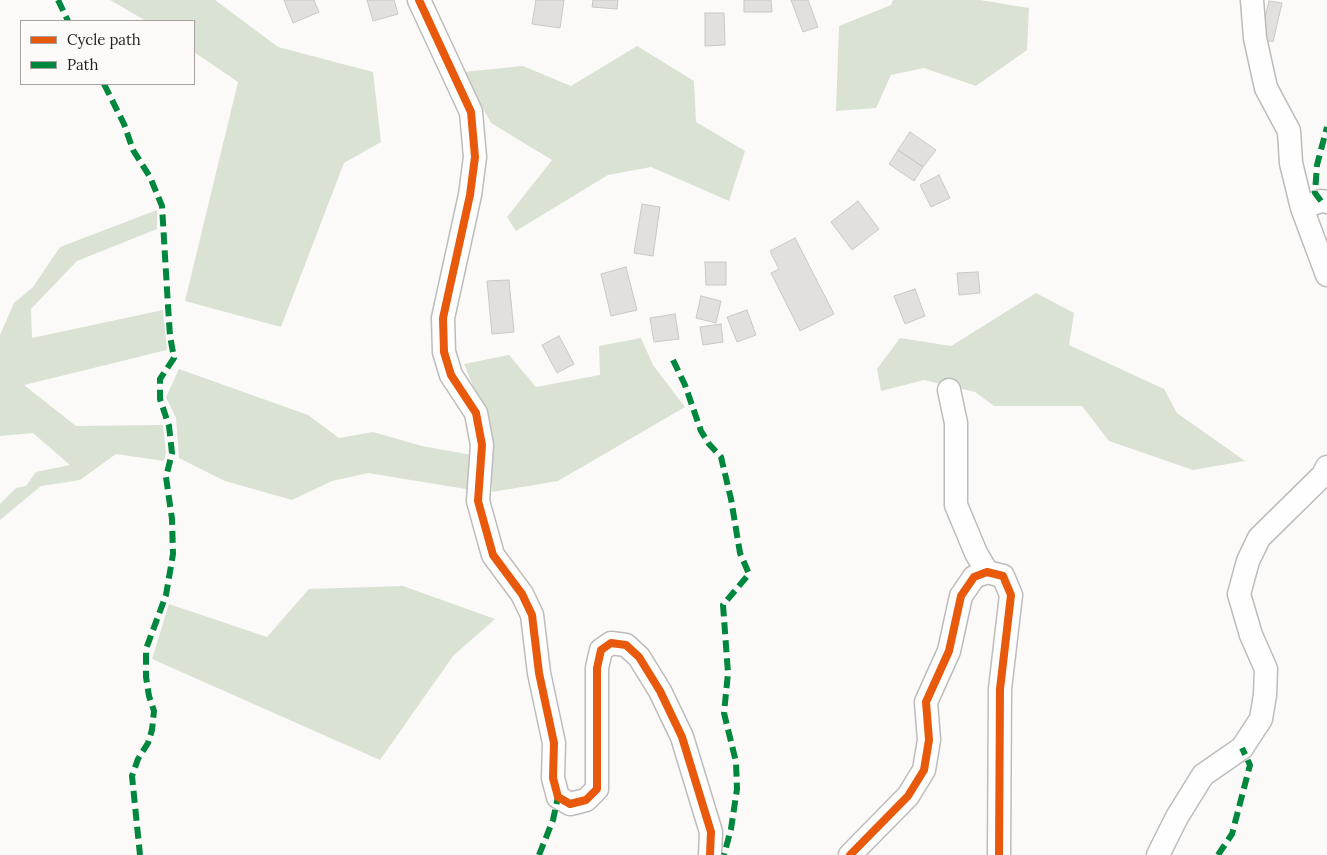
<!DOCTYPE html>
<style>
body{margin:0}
#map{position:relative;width:1327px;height:855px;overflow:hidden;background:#fcfaf8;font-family:Lora,serif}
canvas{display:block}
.legend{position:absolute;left:20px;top:20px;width:175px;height:65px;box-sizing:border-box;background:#fdfaf7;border:1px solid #a5a2a0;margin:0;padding:6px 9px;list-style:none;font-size:15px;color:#201f1e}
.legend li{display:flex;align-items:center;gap:10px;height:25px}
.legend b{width:25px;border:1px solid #a5a2a0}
</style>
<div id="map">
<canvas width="1327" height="855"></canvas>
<ul class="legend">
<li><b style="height:6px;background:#e8590c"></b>Cycle path</li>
<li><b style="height:6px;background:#00873e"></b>Path</li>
</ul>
</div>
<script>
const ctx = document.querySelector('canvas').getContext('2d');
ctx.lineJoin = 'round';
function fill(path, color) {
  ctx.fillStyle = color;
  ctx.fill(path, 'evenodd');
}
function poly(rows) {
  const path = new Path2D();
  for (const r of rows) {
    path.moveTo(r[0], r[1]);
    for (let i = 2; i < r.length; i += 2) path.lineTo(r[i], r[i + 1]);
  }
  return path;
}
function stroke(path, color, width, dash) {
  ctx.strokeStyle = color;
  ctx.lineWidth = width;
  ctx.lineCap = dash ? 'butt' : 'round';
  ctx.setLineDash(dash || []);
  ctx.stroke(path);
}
const green = poly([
 [110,0,215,0,278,47,373,72,381,142,344,163,281,327,185,301,238,82,194,52,194,21,146,21],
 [893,0,980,0,1029,8,1027,50,976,86,924,68,891,75,876,108,836,111,839,26,891,5],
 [637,46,694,81,696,122,745,151,729,201,651,167,608,175,516,231,507,217,552,160,491,123,463,72,523,66,571,86],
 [157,210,157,229,77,261,31,309,32,338,163,310,167,350,24,385,76,426,163,425,166,453,164,461,116,454,80,480,41,486,0,520,0,504,16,488,26,486,36,472,70,465,33,433,0,436,0,335,14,303,33,287,60,247],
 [1036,293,1074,313,1069,345,1164,389,1177,413,1245,461,1193,470,1109,441,1082,406,994,406,975,392,924,380,881,391,877,369,900,338,951,346],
 [641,338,653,365,685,407,558,481,492,492,492,448,483,410,464,364,509,355,536,387,600,375,599,346],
 [179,369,308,415,339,438,373,432,422,446,477,456,472,490,368,473,332,481,292,500,225,481,179,458,176,418,166,397],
 [403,586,495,619,453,656,380,760,152,659,169,604,267,637,309,589]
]);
const building = poly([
 [284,0,314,0,319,12,293,23,284,0],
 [367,0,394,0,398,14,373,21,367,0],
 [536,0,564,0,560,28,532,24,536,0],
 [593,0,618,0,617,9,592,7,593,0],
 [744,0,771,0,772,12,744,12,744,0],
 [791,0,808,0,818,27,803,32,791,0],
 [1269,1,1282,3,1273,42,1260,38,1269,1],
 [705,13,724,13,725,45,705,46,705,13],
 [910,132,936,150,923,167,898,150,910,132],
 [898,150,923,167,914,181,889,164,898,150],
 [939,175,950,198,931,207,920,185,939,175],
 [858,201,879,229,852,250,831,222,858,201],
 [642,204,660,207,653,256,634,253,642,204],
 [795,238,834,314,800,331,771,273,779,269,770,251,795,238],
 [705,262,726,262,726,285,706,285,705,262],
 [626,267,637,310,611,316,601,274,626,267],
 [978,272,980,293,959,295,957,273,978,272],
 [509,280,514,332,492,334,487,281,509,280],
 [915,289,925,316,905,324,894,296,915,289],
 [701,296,721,301,716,323,696,318,701,296],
 [747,310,756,335,737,342,727,317,747,310],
 [675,314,679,339,654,342,650,318,675,314],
 [721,324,723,342,703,345,700,327,721,324],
 [559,336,574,364,557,373,542,345,559,336]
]);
const street = poly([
 [419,0,471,112,475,157,470,195,443,318,444,352,451,375,476,413,482,445,478,501,493,555,522,594,532,615,539,673,554,743,553,778,558,797,570,804,586,800,597,789,597,668,601,650,611,643,626,645,639,657,660,691,682,737,711,832,710,855],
 [1252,0,1255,38,1266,88,1289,131,1291,163,1302,208],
 [1327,202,1321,201,1302,208,1327,275],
 [949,390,956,423,956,505,976,553,987,572],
 [850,855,908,796,924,770,929,740,926,702,949,651,961,596,974,577,987,572,1003,576,1011,595,1000,689,999,855],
 [1158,855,1177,817,1203,775,1242,748,1261,719,1265,695,1266,669,1251,635,1239,594,1248,561,1259,538,1323,475,1327,467]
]);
const quiet = poly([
 [58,0,68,21],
 [104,84,124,124,133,150,150,177,162,206,168,306,170,336,174,358,160,379,160,399,169,426,172,453,166,477,172,519,173,554,166,595,146,649,146,677,149,696,154,711,152,730,148,743,138,759,132,776,140,855],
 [1321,201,1315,193,1317,165,1327,127],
 [673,360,685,385,701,431,709,444,721,457,731,499,740,553,749,574,723,605,728,673,724,713,736,762,737,789,731,829,724,855],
 [539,855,553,820,558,797],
 [1218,855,1232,834,1250,765,1242,748]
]);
const cycleway = poly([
 [419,0,471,112,475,157,470,195,443,318,444,352,451,375,476,413,482,445,478,501,493,555,522,594,532,615,539,673,554,743,553,778,558,797,570,804,586,800,597,789,597,668,601,650,611,643,626,645,639,657,660,691,682,737,711,832,710,855],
 [850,855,908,796,924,770,929,740,926,702,949,651,961,596,974,577,987,572,1003,576,1011,595,1000,689,999,855]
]);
fill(green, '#dae2d3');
fill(building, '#e1e0df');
stroke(building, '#cac8c7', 1);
stroke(street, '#bdbcbb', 25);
stroke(street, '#fffefe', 22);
stroke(quiet, '#00873e', 6, [12, 6]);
stroke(cycleway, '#e8590c', 8);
</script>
